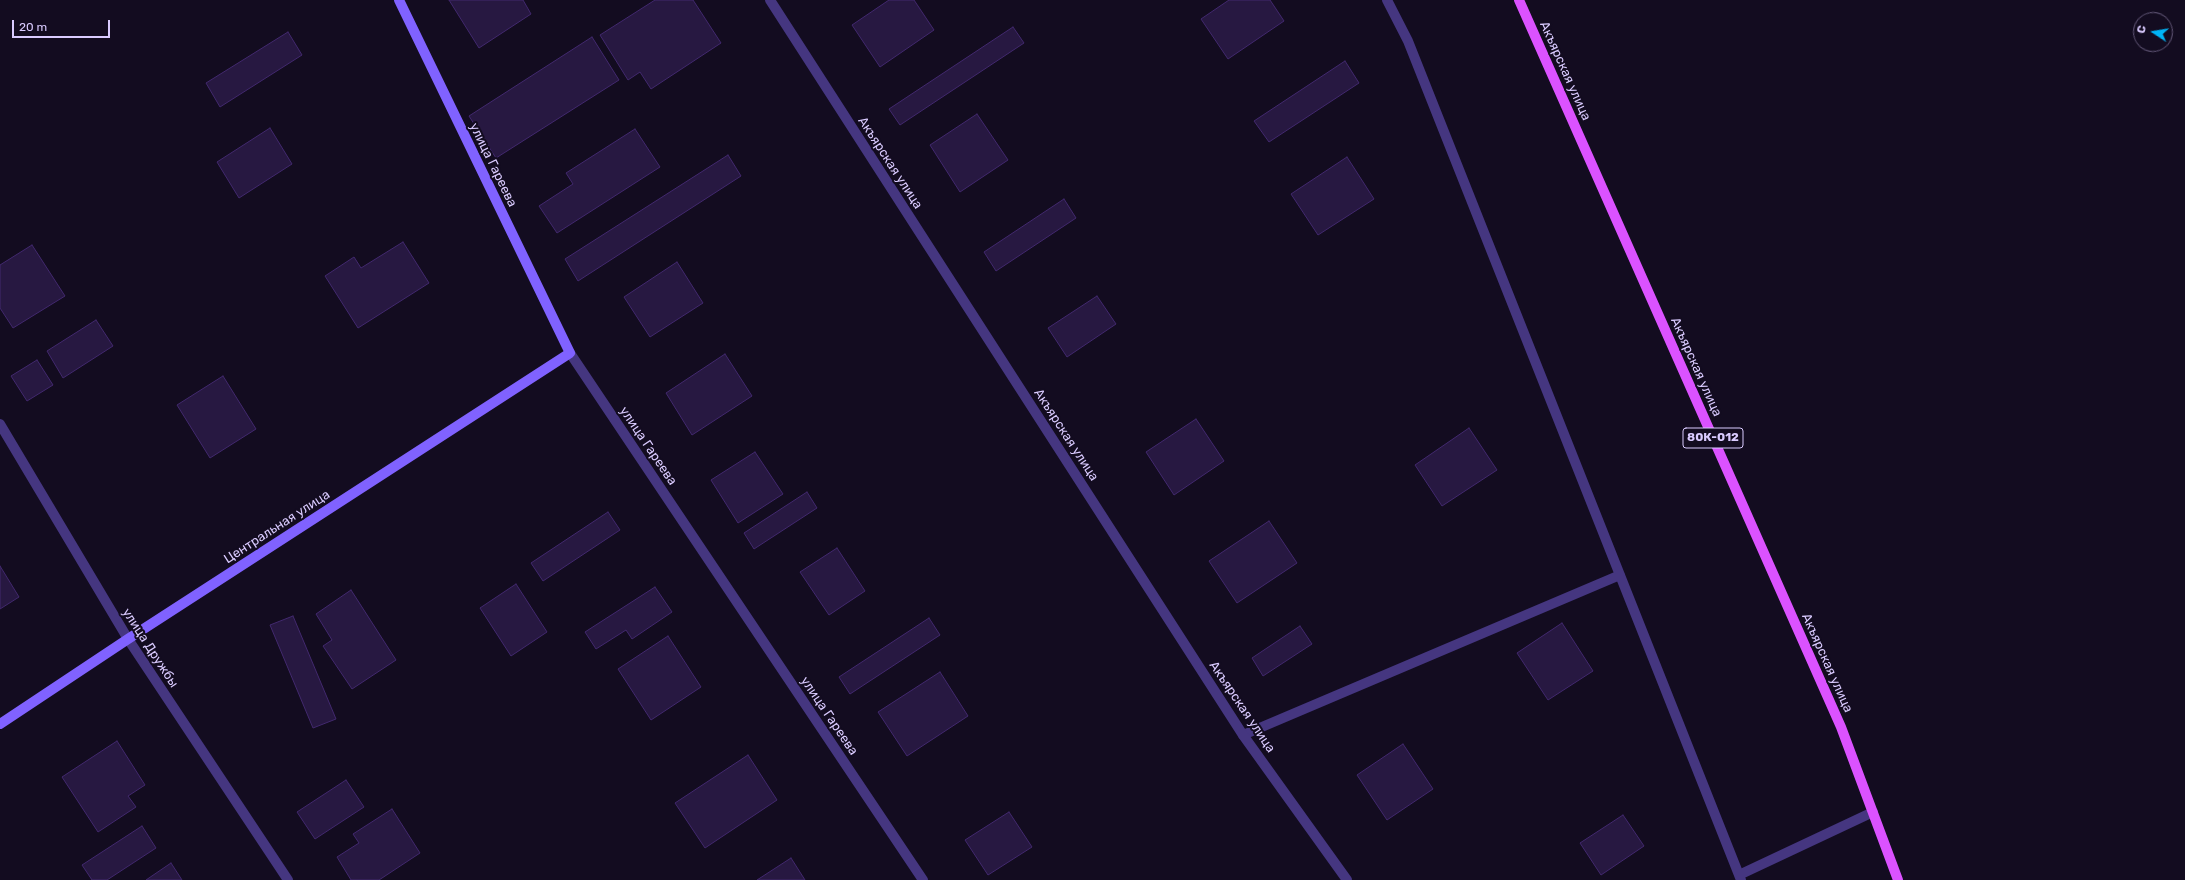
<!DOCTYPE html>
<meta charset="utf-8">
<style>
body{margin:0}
#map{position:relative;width:2185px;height:880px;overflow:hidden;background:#130c20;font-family:Rubik,sans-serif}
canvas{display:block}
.north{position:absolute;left:2133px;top:12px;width:40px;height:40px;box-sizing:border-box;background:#130c20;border:1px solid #635879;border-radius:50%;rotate:282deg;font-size:11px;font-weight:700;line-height:16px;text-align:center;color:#dacbff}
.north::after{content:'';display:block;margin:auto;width:14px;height:18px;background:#00b4f6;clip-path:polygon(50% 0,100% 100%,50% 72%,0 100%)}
.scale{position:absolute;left:12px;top:20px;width:98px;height:18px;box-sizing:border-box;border:2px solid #dacbff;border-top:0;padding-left:5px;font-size:12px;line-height:14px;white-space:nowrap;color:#dacbff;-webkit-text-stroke:3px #130c20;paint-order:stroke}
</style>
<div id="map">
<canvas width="2185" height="880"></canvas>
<div class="north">С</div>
<div class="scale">20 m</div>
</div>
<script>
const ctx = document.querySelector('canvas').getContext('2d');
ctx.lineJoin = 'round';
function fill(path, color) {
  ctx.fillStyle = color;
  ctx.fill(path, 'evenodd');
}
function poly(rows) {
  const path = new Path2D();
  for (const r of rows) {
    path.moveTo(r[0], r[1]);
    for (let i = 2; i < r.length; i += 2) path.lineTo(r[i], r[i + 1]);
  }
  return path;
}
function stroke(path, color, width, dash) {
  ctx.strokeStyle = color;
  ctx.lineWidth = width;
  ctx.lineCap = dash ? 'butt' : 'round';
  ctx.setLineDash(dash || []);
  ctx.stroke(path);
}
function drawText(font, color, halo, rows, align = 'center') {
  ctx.font = font + ' Rubik,sans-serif';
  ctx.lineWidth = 4;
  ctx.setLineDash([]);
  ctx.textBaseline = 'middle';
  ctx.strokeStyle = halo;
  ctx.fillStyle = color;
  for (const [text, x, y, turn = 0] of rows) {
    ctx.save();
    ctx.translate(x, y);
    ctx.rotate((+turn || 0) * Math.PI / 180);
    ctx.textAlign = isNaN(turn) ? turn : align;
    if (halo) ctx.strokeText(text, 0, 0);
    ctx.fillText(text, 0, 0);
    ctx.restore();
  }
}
const building = poly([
 [449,0,523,0,531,14,479,48,449,0],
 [655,0,693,0,721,43,651,89,640,72,628,80,600,35,655,0],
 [889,0,914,0,934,30,880,67,852,25,889,0],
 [1229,0,1270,0,1284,21,1228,59,1201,19,1229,0],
 [1013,27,1024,43,900,125,889,109,1013,27],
 [288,32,302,55,220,107,206,83,288,32],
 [592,37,619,80,496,158,469,116,592,37],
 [1345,61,1359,83,1269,142,1254,121,1345,61],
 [977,114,1008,160,960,192,930,145,977,114],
 [270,128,292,164,239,198,217,162,270,128],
 [635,129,660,167,557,233,539,206,573,184,566,173,635,129],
 [728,155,741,176,578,281,565,259,728,155],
 [1347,157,1374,199,1318,235,1291,194,1347,157],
 [1064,199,1076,218,996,271,984,252,1064,199],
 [403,242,429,283,358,328,325,276,354,257,361,268,403,242],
 [32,245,65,296,13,328,0,308,0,265,32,245],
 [677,262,703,303,650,337,624,297,677,262],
 [1097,296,1116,324,1067,357,1048,328,1097,296],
 [96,320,113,346,63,378,47,351,96,320],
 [725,354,752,396,692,435,666,393,725,354],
 [37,360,53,385,27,401,11,376,37,360],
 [223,376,256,429,210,458,177,405,223,376],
 [1196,419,1224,461,1174,495,1146,452,1196,419],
 [1469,428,1497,470,1442,506,1415,465,1469,428],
 [755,452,783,494,738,523,711,480,755,452],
 [807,492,817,508,754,549,744,533,807,492],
 [608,512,620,530,543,581,531,563,608,512],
 [1269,521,1297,563,1237,603,1209,561,1269,521],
 [837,548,865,591,829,615,800,572,837,548],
 [0,566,19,597,0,609,0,566],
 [516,584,547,632,511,656,480,608,516,584],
 [655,587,672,612,632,639,626,630,596,649,585,632,655,587],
 [351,590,396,660,352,689,323,646,332,640,316,614,351,590],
 [293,616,336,719,313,728,270,625,293,616],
 [929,618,940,635,850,694,839,677,929,618],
 [1562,623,1593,671,1548,700,1517,653,1562,623],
 [1300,626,1312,644,1263,676,1252,658,1300,626],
 [668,636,701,687,651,720,618,669,668,636],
 [940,672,968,716,907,756,878,712,940,672],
 [117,741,145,785,128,796,136,807,98,832,62,777,117,741],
 [1403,744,1433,789,1387,820,1357,775,1403,744],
 [748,755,777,800,705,848,675,803,748,755],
 [346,780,364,807,315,839,297,812,346,780],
 [392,809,420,853,379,880,351,880,337,857,359,843,353,834,392,809],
 [1009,812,1032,847,988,875,965,840,1009,812],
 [1623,815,1644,846,1601,875,1580,843,1623,815],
 [142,826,156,848,107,880,92,880,82,865,142,826],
 [791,858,805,880,757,880,791,858],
 [171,863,182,880,146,880,171,863]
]);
const lane = poly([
 [1387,0,1408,41,1741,880],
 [1243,735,1620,575],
 [1739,875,1873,812]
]);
const street = poly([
 [770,0,1243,735,1347,880],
 [570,353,923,880],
 [0,424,128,639,288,880]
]);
const secondary = poly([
 [0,724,128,639,570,353,399,0]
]);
const primary = poly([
 [1519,0,1841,727,1898,880]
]);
const shields = [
 [1713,438,60]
];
const shieldNames = [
 ["80К-012",1713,438]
];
const streetNames = [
 ["Акъярская улица",1565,71,66],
 ["Акъярская улица",890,163,57],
 ["улица Гареева",493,165,64],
 ["Акъярская улица",1696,367,66],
 ["Акъярская улица",1066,435,57],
 ["улица Гареева",648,446,56],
 ["Центральная улица",277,527,-33],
 ["улица Дружбы",150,648,57],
 ["Акъярская улица",1827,663,66],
 ["Акъярская улица",1242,707,56],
 ["улица Гареева",829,716,56]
];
fill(building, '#271841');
stroke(building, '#42296e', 1);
stroke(lane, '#453680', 10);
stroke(street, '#453680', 10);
stroke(secondary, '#8062ff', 10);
stroke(primary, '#db52ff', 10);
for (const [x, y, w] of shields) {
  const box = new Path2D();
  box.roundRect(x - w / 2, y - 10, w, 20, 3);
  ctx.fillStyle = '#130c20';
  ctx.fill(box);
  stroke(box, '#dacbff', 1);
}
drawText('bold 12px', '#dacbff', null, shieldNames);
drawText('13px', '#dacbff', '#130c20', streetNames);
</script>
